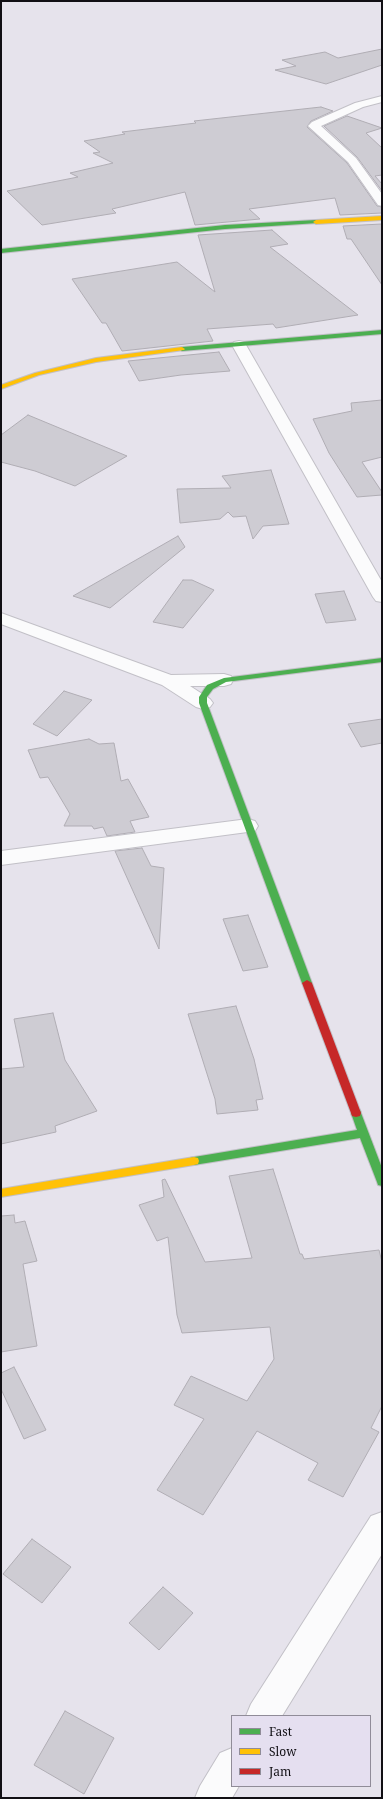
<!DOCTYPE html>
<style>
body{margin:0}
#map{position:relative;width:383px;height:1799px;overflow:hidden;background:#e6e3ec;font-family:"Noto Serif",serif}
canvas{display:block}
.frame{position:absolute;inset:0;border:2px solid #110f14;pointer-events:none}
.legend{position:absolute;left:231px;top:1715px;width:140px;height:72px;box-sizing:border-box;background:#e5dff0;border:1px solid #908c98;margin:0;padding:5px 7px;list-style:none;font-size:12px;color:#110f14}
.legend li{display:flex;align-items:center;gap:8px;height:20px}
.legend b{width:20px;border:1px solid #908c98}
</style>
<div id="map">
<canvas width="383" height="1799"></canvas>
<div class="frame"></div>
<ul class="legend">
<li><b style="height:5px;background:#4caf50"></b>Fast</li>
<li><b style="height:5px;background:#ffc107"></b>Slow</li>
<li><b style="height:5px;background:#c62828"></b>Jam</li>
</ul>
</div>
<script>
const ctx = document.querySelector('canvas').getContext('2d');
ctx.lineJoin = 'round';
function fill(path, color) {
  ctx.fillStyle = color;
  ctx.fill(path, 'evenodd');
}
function poly(rows) {
  const path = new Path2D();
  for (const r of rows) {
    path.moveTo(r[0], r[1]);
    for (let i = 2; i < r.length; i += 2) path.lineTo(r[i], r[i + 1]);
  }
  return path;
}
function stroke(path, color, width, dash) {
  ctx.strokeStyle = color;
  ctx.lineWidth = width;
  ctx.lineCap = dash ? 'butt' : 'round';
  ctx.setLineDash(dash || []);
  ctx.stroke(path);
}
const building = poly([
 [382,49,382,65,326,84,275,70,296,66,282,60,325,52,338,58,382,49],
 [321,107,333,111,311,121,307,127,347,163,377,206,382,207,382,213,340,215,335,198,249,209,260,219,195,225,185,192,112,209,116,213,42,225,7,191,78,177,70,173,113,163,93,153,100,152,84,141,125,134,122,132,196,123,194,121,321,107],
 [347,116,382,128,366,133,382,148,382,175,375,176,382,184,382,191,357,157,324,126,347,116],
 [382,224,382,285,351,239,347,239,343,226,382,224],
 [272,230,288,244,270,247,358,315,276,328,273,324,207,329,213,341,122,351,106,323,102,323,72,279,177,262,215,292,198,235,272,230],
 [219,352,230,371,181,375,139,381,128,361,219,352],
 [382,400,382,457,362,462,382,492,382,495,357,497,329,453,313,419,352,411,351,403,382,400],
 [28,415,127,456,75,486,35,471,1,462,1,435,28,415],
 [271,470,289,524,263,526,253,539,246,516,233,517,228,512,220,519,180,523,177,489,231,488,222,476,271,470],
 [178,536,185,547,110,608,73,596,178,536],
 [183,580,192,580,214,590,183,628,153,622,183,580],
 [344,591,356,620,326,623,315,594,344,591],
 [64,691,92,700,57,736,33,724,64,691],
 [382,719,382,743,361,747,348,724,382,719],
 [89,739,99,744,114,743,121,781,128,779,149,817,130,821,135,832,107,836,103,827,94,829,92,826,64,826,70,814,48,777,40,778,28,750,89,739],
 [142,848,151,866,164,868,159,949,115,851,142,848],
 [248,915,268,967,243,971,223,919,248,915],
 [236,1006,254,1059,263,1099,256,1100,258,1110,217,1114,215,1099,188,1014,236,1006],
 [53,1013,65,1060,97,1111,55,1126,56,1132,1,1144,1,1069,24,1067,14,1019,53,1013],
 [273,1169,300,1254,302,1254,304,1259,379,1250,382,1262,382,1406,371,1428,379,1432,343,1497,308,1480,318,1463,257,1431,203,1515,157,1490,204,1419,174,1405,191,1376,247,1401,274,1359,270,1327,182,1333,177,1315,168,1237,157,1241,139,1205,164,1197,162,1180,165,1179,205,1262,252,1258,229,1176,273,1169],
 [14,1215,15,1223,25,1221,37,1261,23,1264,37,1346,1,1352,1,1216,14,1215],
 [14,1367,46,1430,24,1439,1,1389,1,1373,14,1367],
 [32,1539,71,1567,42,1603,3,1574,32,1539],
 [163,1587,193,1613,159,1650,129,1623,163,1587],
 [65,1711,114,1738,84,1794,34,1765,65,1711]
]);
const street = poly([
 [382,96,382,102,363,107,321,126,356,158,382,194,382,206,378,205,348,162,308,126,312,122,355,103,382,96],
 [239,341,244,342,246,345,382,582,382,602,376,601,373,597,232,345,234,342,239,341],
 [1,613,171,675,224,674,231,676,233,680,231,684,224,686,190,686,210,699,213,703,210,707,203,709,196,707,162,685,1,624,1,613],
 [248,819,255,821,258,826,255,831,1,865,1,851,248,819],
 [382,1512,382,1554,282,1716,246,1716,251,1704,371,1516,382,1512],
 [232,1748,232,1786,239,1786,232,1798,195,1798,200,1786,220,1753,232,1748]
]);
const fast = poly([
 [316,220,319,222,318,223,225,229,1,253,1,249,225,225,316,220],
 [382,330,382,334,182,351,179,349,182,347,382,330],
 [382,658,382,662,226,682,213,689,207,697,207,703,312,983,307,986,302,983,199,703,199,697,207,685,224,678,382,658],
 [356,1109,360,1110,361,1113,382,1168,382,1186,378,1185,377,1182,360,1138,194,1165,190,1164,189,1161,190,1158,194,1157,357,1130,351,1113,352,1110,356,1109]
]);
const slow = poly([
 [382,216,382,220,316,224,313,222,316,220,382,216],
 [182,347,185,349,184,350,96,362,39,375,1,389,1,385,35,373,96,358,182,347],
 [194,1157,198,1158,199,1161,198,1164,194,1165,1,1197,1,1189,194,1157]
]);
const jam = poly([
 [307,980,312,983,361,1113,360,1116,356,1117,352,1116,351,1113,302,983,307,980]
]);
fill(building, '#ceccd3');
stroke(building, '#b0adb4', 1);
stroke(street, '#c2c0c7', 2);
stroke(fast, '#c2c0c7', 2);
stroke(slow, '#c2c0c7', 2);
stroke(jam, '#c2c0c7', 2);
fill(street, '#fbfbfc');
fill(fast, '#4caf50');
fill(slow, '#ffc107');
fill(jam, '#c62828');
</script>
